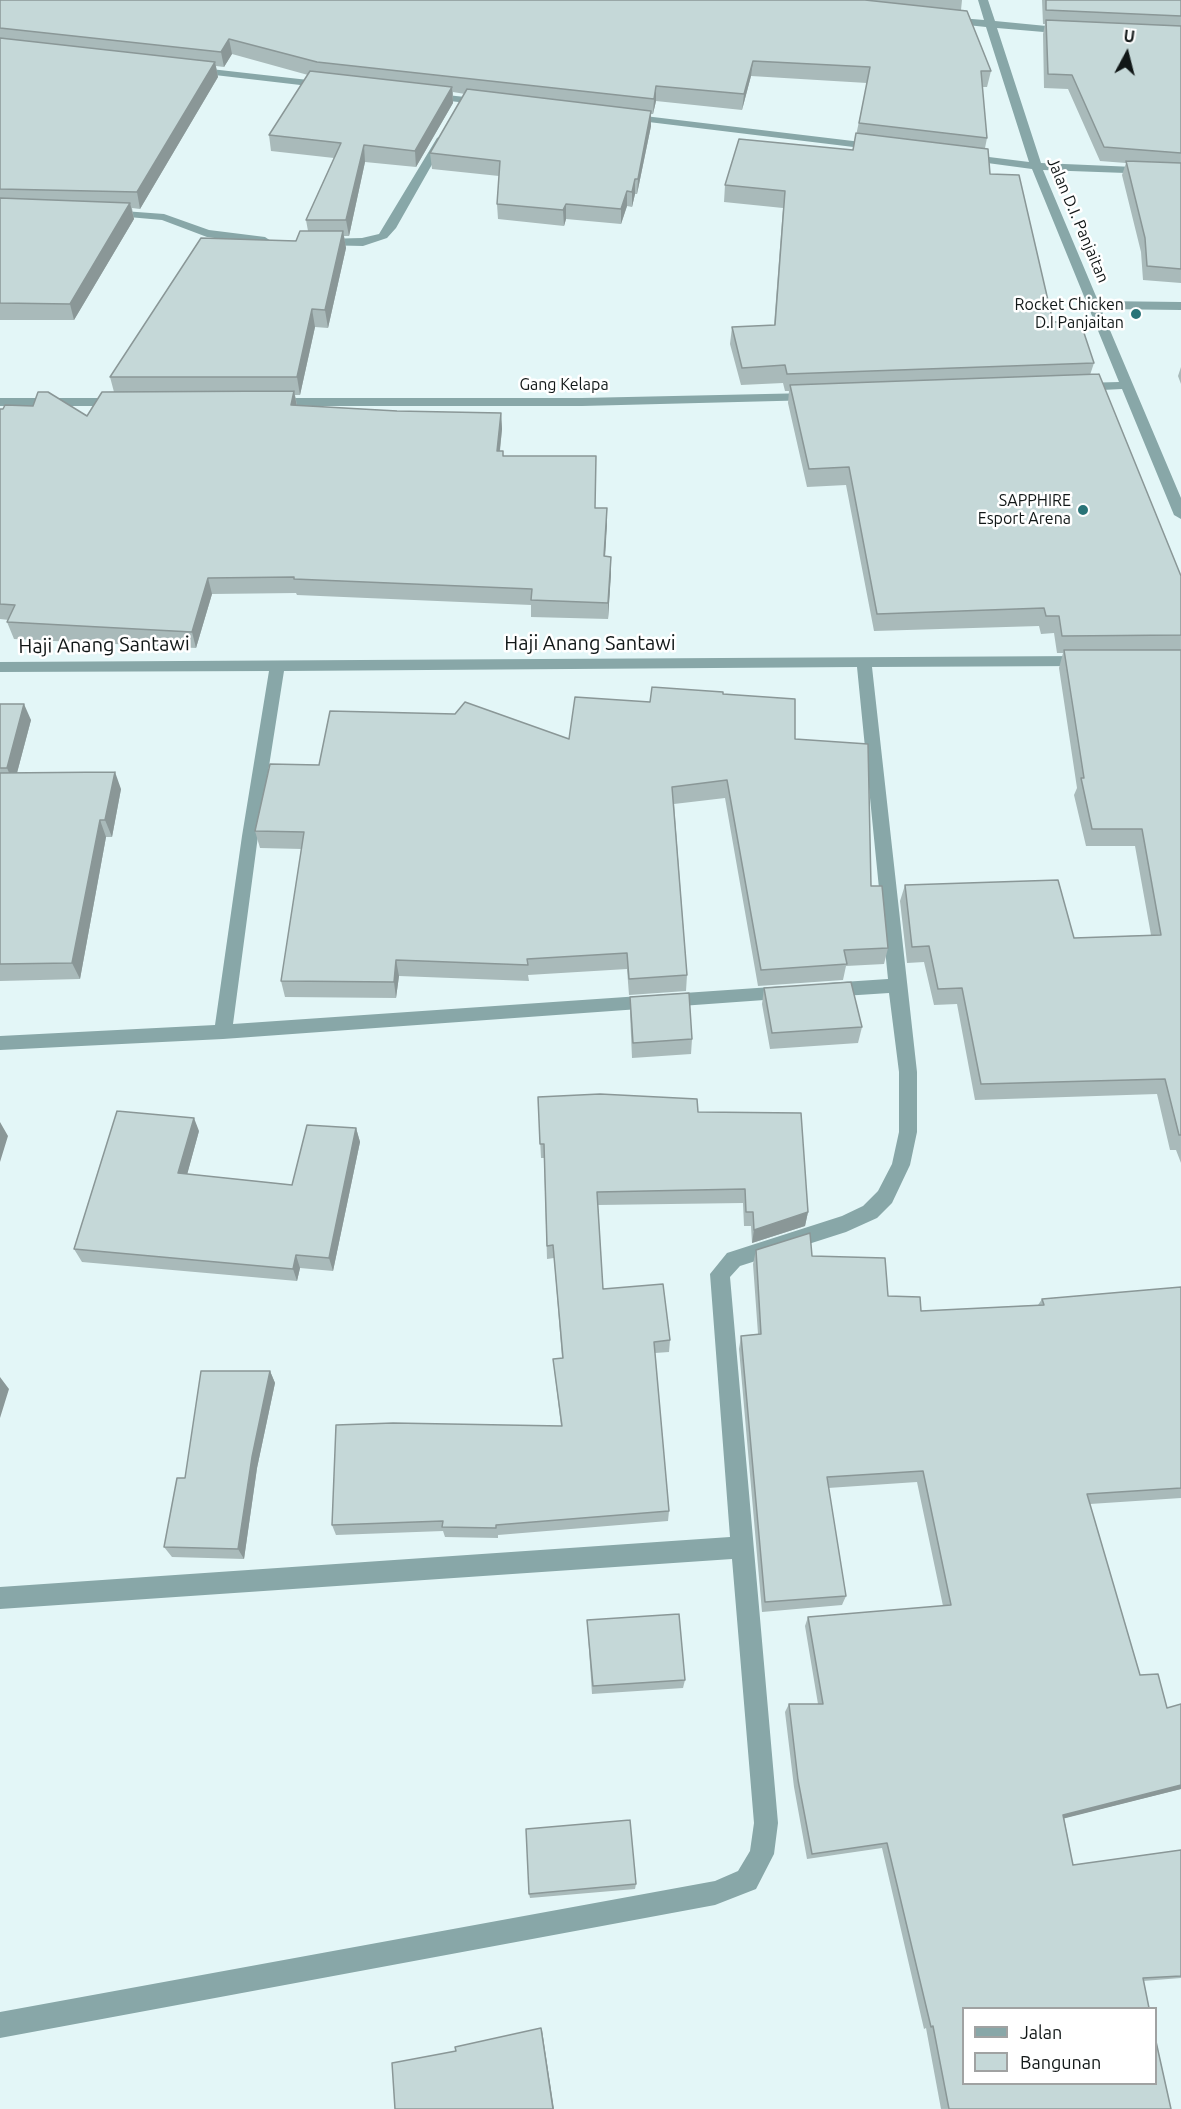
<!DOCTYPE html>
<style>
body{margin:0}
#map{position:relative;width:1181px;height:2109px;overflow:hidden;background:#e3f6f7;font-family:Ubuntu,sans-serif}
canvas{display:block}
.legend{position:absolute;left:962px;top:2007px;width:195px;height:78px;box-sizing:border-box;background:#fff;border:2px solid #a0a2a2;margin:0;padding:8px 10px;list-style:none;font-size:18px;color:#111717}
.legend li{display:flex;align-items:center;gap:12px;height:30px}
.legend b{width:30px;border:2px solid #a0a2a2}
.north{position:absolute;left:1097px;top:24px;width:60px;height:60px;-webkit-text-stroke:4px #fff;paint-order:stroke;rotate:7deg;font-size:16px;font-weight:700;line-height:24px;text-align:center;color:#111717}
.north::after{content:'';display:block;margin:auto;width:21px;height:27px;background:#111717;clip-path:polygon(50% 0,100% 100%,50% 72%,0 100%)}
</style>
<div id="map">
<canvas width="1181" height="2109"></canvas>
<ul class="legend">
<li><b style="height:8px;background:#88a7a8"></b>Jalan</li>
<li><b style="height:16px;background:#c5d8d8"></b>Bangunan</li>
</ul>
<div class="north">U</div>
</div>
<script>
const ctx = document.querySelector('canvas').getContext('2d');
ctx.lineJoin = 'round';
function poly(rows) {
  const path = new Path2D();
  for (const r of rows) {
    path.moveTo(r[0], r[1]);
    for (let i = 2; i < r.length; i += 2) path.lineTo(r[i], r[i + 1]);
  }
  return path;
}
function fill(path, color) {
  ctx.fillStyle = color;
  ctx.fill(path, 'evenodd');
}
function stroke(path, color, width, dash) {
  ctx.strokeStyle = color;
  ctx.lineWidth = width;
  ctx.lineCap = dash ? 'butt' : 'round';
  ctx.setLineDash(dash || []);
  ctx.stroke(path);
}
function drawText(font, color, halo, rows, align = 'center') {
  ctx.font = font + ' Ubuntu,sans-serif';
  ctx.lineWidth = 5;
  ctx.setLineDash([]);
  ctx.textBaseline = 'middle';
  ctx.strokeStyle = halo;
  ctx.fillStyle = color;
  for (const [text, x, y, turn = 0] of rows) {
    ctx.save();
    ctx.translate(x, y);
    ctx.rotate((+turn || 0) * Math.PI / 180);
    ctx.textAlign = isNaN(turn) ? turn : align;
    if (halo) ctx.strokeText(text, 0, 0);
    ctx.fillText(text, 0, 0);
    ctx.restore();
  }
}
const minor = poly([
 [978,0,988,0,995,21,1067,28,1072,31,1067,34,997,28,1041,163,1181,169,1181,175,1043,170,1098,301,1181,302,1181,310,1101,309,1181,498,1181,519,1174,515,1122,389,1082,391,1076,387,1082,383,1119,382,1032,169,965,160,959,157,965,154,1029,162,986,27,948,23,943,20,948,17,984,20,978,0],
 [193,67,326,82,331,85,326,88,189,72,188,70,193,67],
 [428,93,484,99,489,102,484,105,424,98,424,94,428,93],
 [628,114,878,144,884,147,878,150,624,119,624,115,628,114],
 [442,135,447,138,396,228,387,238,363,246,318,245,318,241,322,239,362,238,379,234,437,138,442,135],
 [110,210,164,214,209,230,265,237,271,241,265,245,207,237,162,220,106,215,106,211,110,210],
 [811,393,817,397,816,400,582,406,272,406,266,402,272,398,582,398,811,393],
 [0,398,118,398,124,402,118,406,0,406,0,398],
 [1083,656,1090,661,1083,666,872,667,917,1072,917,1132,910,1165,892,1203,877,1218,846,1232,740,1266,730,1277,778,1823,774,1854,756,1889,715,1905,0,2038,0,2012,715,1881,738,1871,750,1851,754,1823,732,1559,0,1609,0,1587,730,1537,710,1274,727,1253,842,1216,863,1206,878,1191,892,1164,899,1132,899,1072,889,993,828,997,822,995,819,990,822,985,828,983,888,979,857,667,284,671,258,836,233,1024,786,986,792,988,795,993,792,998,223,1039,0,1050,0,1036,215,1025,242,836,269,671,0,672,0,662,1083,656]
]);
const wall = poly([
 [0,0,962,0,961,10,991,71,987,87,982,87,987,138,985,148,990,174,1053,322,1094,363,1090,375,1181,576,1181,1163,1176,1150,1170,1150,1157,1094,975,1100,957,1004,934,1005,924,962,907,963,900,901,905,885,1074,938,1151,935,1135,846,1086,846,1074,795,1077,788,1059,668,1063,653,1057,653,1054,633,1041,634,1039,626,874,631,846,485,807,487,788,403,789,391,785,391,783,383,741,385,730,344,732,327,774,325,783,208,724,202,725,185,853,150,867,83,751,76,742,110,656,101,653,114,651,114,651,126,637,194,635,194,632,207,627,206,621,224,566,219,564,226,498,219,497,204,499,176,432,169,430,153,465,94,453,92,453,103,416,167,365,162,349,236,344,236,346,248,328,328,315,327,300,395,295,395,297,405,397,411,501,413,502,429,500,451,504,456,595,508,607,508,605,556,611,573,608,619,531,617,531,605,297,595,296,593,212,594,196,648,14,639,7,622,9,620,0,619,0,409,87,416,114,392,110,377,308,231,306,220,334,158,271,151,269,135,308,75,232,54,224,67,216,66,218,77,140,209,132,208,134,219,74,320,0,320],
 [1042,0,1181,0,1181,283,1143,280,1141,252,1122,175,1126,163,1100,161,1068,89,1044,88,1043,34,1045,24,1043,24],
 [1181,367,1181,384,1178,376],
 [723,694,795,739,871,886,888,948,884,964,846,966,843,980,758,986,725,798,674,804,687,975,686,991,629,995,627,969,528,975,529,981,399,976,396,998,285,997,281,981,302,849,260,848,255,831,319,765,569,739,650,702],
 [0,704,31,720,17,773,121,789,112,837,106,837,80,979,0,981],
 [764,988,862,1027,858,1043,770,1049,762,1004],
 [630,997,692,1039,691,1054,632,1058,630,1013],
 [538,1097,698,1112,808,1212,805,1226,752,1243,751,1226,744,1226,743,1203,598,1205,603,1289,670,1340,669,1352,655,1353,669,1511,668,1521,498,1535,498,1538,445,1537,443,1531,336,1535,332,1525,561,1426,553,1359,562,1358,554,1258,547,1259,544,1158,541,1158],
 [356,1128,360,1142,333,1271,300,1268,297,1281,82,1262,74,1249,199,1131,187,1174,292,1185],
 [756,1250,812,1256,888,1296,921,1311,1038,1305,1042,1299,1181,1287,1181,1498,1090,1504,1140,1675,1167,1708,1181,1704,1181,1789,1064,1818,1073,1865,1181,1850,1181,1978,1143,1981,1171,2109,941,2109,926,2028,924,2029,882,1848,807,1859,794,1787,785,1712,789,1704,818,1704,805,1626,808,1617,943,1606,917,1482,828,1488,846,1596,842,1605,762,1612,739,1349,741,1336,758,1334,753,1264],
 [270,1371,275,1383,257,1468,244,1559,172,1557,164,1547,185,1478],
 [587,1620,685,1680,683,1688,592,1694],
 [636,1884,635,1889,530,1898,529,1894]
]);
const shadedWall = poly([
 [229,39,232,54,224,67,221,52],
 [753,61,751,76,742,110,744,94],
 [215,62,218,77,140,209,137,192],
 [656,86,656,101,653,114,654,99],
 [452,87,453,103,416,167,415,151],
 [651,111,651,126,637,194,638,179],
 [364,145,365,162,349,236,346,220],
 [635,179,635,194,632,207,632,192],
 [627,191,627,206,621,224,621,209],
 [130,203,134,219,74,320,70,304],
 [566,204,566,219,564,226,563,210],
 [343,231,346,248,328,328,325,310],
 [312,309,315,327,300,395,297,377],
 [294,391,297,407,291,405],
 [501,413,502,429,498,467,497,451],
 [607,508,607,525,604,573,604,556],
 [611,557,611,573,608,619,608,603],
 [208,578,212,594,196,648,192,632],
 [24,704,31,720,14,784,7,768],
 [115,772,121,789,112,837,105,820],
 [100,820,106,837,80,979,72,963],
 [396,960,399,976,396,998,394,982],
 [194,1118,199,1131,184,1186,178,1173],
 [0,1122,8,1136,0,1162],
 [356,1128,360,1142,333,1271,329,1258],
 [808,1212,805,1226,752,1243,754,1230],
 [296,1255,300,1268,297,1281,293,1269],
 [270,1371,275,1383,257,1468,244,1559,238,1549,252,1457],
 [0,1377,9,1389,0,1418],
 [1181,1785,1181,1789,1054,1821,1063,1815],
 [541,2028,542,2030,554,2109,553,2109]
]);
const building = poly([
 [0,0,865,0,967,11,991,71,981,71,987,138,859,123,870,67,753,61,744,94,656,86,654,99,317,62,229,39,221,52,0,28,0,0],
 [1046,0,1181,0,1181,16,1046,10,1046,0],
 [1046,20,1181,26,1181,153,1104,147,1072,75,1048,74,1046,20],
 [0,38,215,62,137,192,0,189,0,38],
 [310,71,452,87,415,151,364,145,346,220,306,220,341,143,269,135,310,71],
 [467,89,651,111,638,179,635,179,632,192,627,191,621,209,566,204,563,210,497,204,500,161,430,153,467,89],
 [856,133,988,149,990,174,1019,175,1053,322,1080,321,1094,363,787,374,785,365,742,368,732,327,775,325,785,191,725,185,739,139,853,150,856,133],
 [1126,161,1181,163,1181,269,1147,266,1145,238,1126,161],
 [0,198,130,203,70,304,0,303,0,198],
 [300,231,343,231,325,310,312,309,297,377,110,377,201,238,296,241,300,231],
 [1099,374,1181,576,1181,635,1062,636,1059,616,1046,616,1044,608,877,614,849,467,809,469,790,385,1099,374],
 [294,391,291,405,397,411,501,413,497,451,503,451,503,456,596,456,595,508,607,508,604,556,611,557,608,603,531,600,532,589,294,579,294,577,208,578,192,632,7,622,15,605,0,604,0,409,3,409,5,405,33,406,38,392,48,392,87,416,102,392,294,391],
 [1064,650,1181,650,1181,1135,1179,1135,1165,1079,981,1084,962,988,938,989,929,946,912,947,905,885,1058,880,1074,938,1161,935,1142,829,1092,829,1081,778,1084,778,1064,650],
 [652,687,723,692,723,694,795,699,795,739,868,744,871,886,882,886,888,948,844,950,847,964,761,970,727,780,672,787,687,975,629,979,627,953,527,959,528,965,396,960,394,982,281,981,304,832,255,831,270,764,319,765,330,711,455,714,465,702,569,739,575,697,650,702,652,687],
 [0,704,24,704,7,768,0,768,0,704],
 [115,772,105,820,100,820,72,963,0,964,0,773,115,772],
 [851,982,862,1027,772,1033,764,988,851,982],
 [689,993,692,1039,633,1043,630,997,689,993],
 [600,1094,697,1099,698,1112,801,1113,808,1212,754,1230,753,1212,746,1212,745,1189,597,1192,603,1289,663,1284,670,1340,654,1342,669,1511,496,1525,496,1528,442,1527,443,1521,332,1525,336,1425,393,1423,562,1426,553,1359,563,1358,553,1245,547,1246,544,1144,540,1144,538,1097,600,1094],
 [117,1111,194,1118,178,1173,292,1185,307,1125,356,1128,329,1258,296,1255,293,1269,74,1249,117,1111],
 [810,1233,812,1256,885,1258,888,1296,920,1297,921,1311,1044,1305,1042,1299,1181,1287,1181,1488,1087,1494,1140,1675,1158,1674,1167,1708,1181,1704,1181,1785,1063,1815,1073,1865,1181,1850,1181,1976,1143,1978,1149,2008,963,2008,963,2084,1155,2084,1155,2037,1171,2109,949,2109,933,2026,931,2027,887,1843,812,1854,798,1780,789,1704,823,1704,808,1617,951,1605,923,1471,827,1477,846,1596,765,1602,741,1336,761,1334,756,1250,810,1233],
 [201,1371,270,1371,252,1457,238,1549,164,1547,177,1478,185,1478,201,1371],
 [679,1614,685,1680,593,1686,587,1620,679,1614],
 [630,1820,636,1884,529,1894,526,1829,630,1820],
 [541,2028,553,2109,395,2109,392,2063,456,2051,455,2047,541,2028]
]);
const markers = [
 [1136,314,6,"#297377"],
 [1083,510,6,"#297377"]
];
const farStreetnames = [
 ["Jalan D.I. Panjaitan",1078,220,67],
 ["Gang Kelapa",564,385]
];
const farPoinames = [
 ["Rocket Chicken",1124,305],
 ["D.I Panjaitan",1124,323],
 ["SAPPHIRE",1071,501],
 ["Esport Arena",1071,519]
];
const streetNames = [
 ["Haji Anang Santawi",590,643],
 ["Haji Anang Santawi",104,645,-1]
];
fill(minor, '#88a7a8');
fill(wall, '#a9baba');
fill(shadedWall, '#8a9797');
fill(building, '#c5d8d8');
stroke(building, '#8a9797', 1.5);
for (const [x, y, r, color] of markers) {
  const dot = new Path2D();
  dot.arc(x, y, r, 0, 2 * Math.PI);
  ctx.fillStyle = color;
  ctx.fill(dot);
  stroke(dot, '#fff', 2);
}
drawText('16px', '#111717', '#fff', farStreetnames);
drawText('16px', '#111717', '#fff', farPoinames, 'right');
drawText('20px', '#111717', '#fff', streetNames);
</script>
